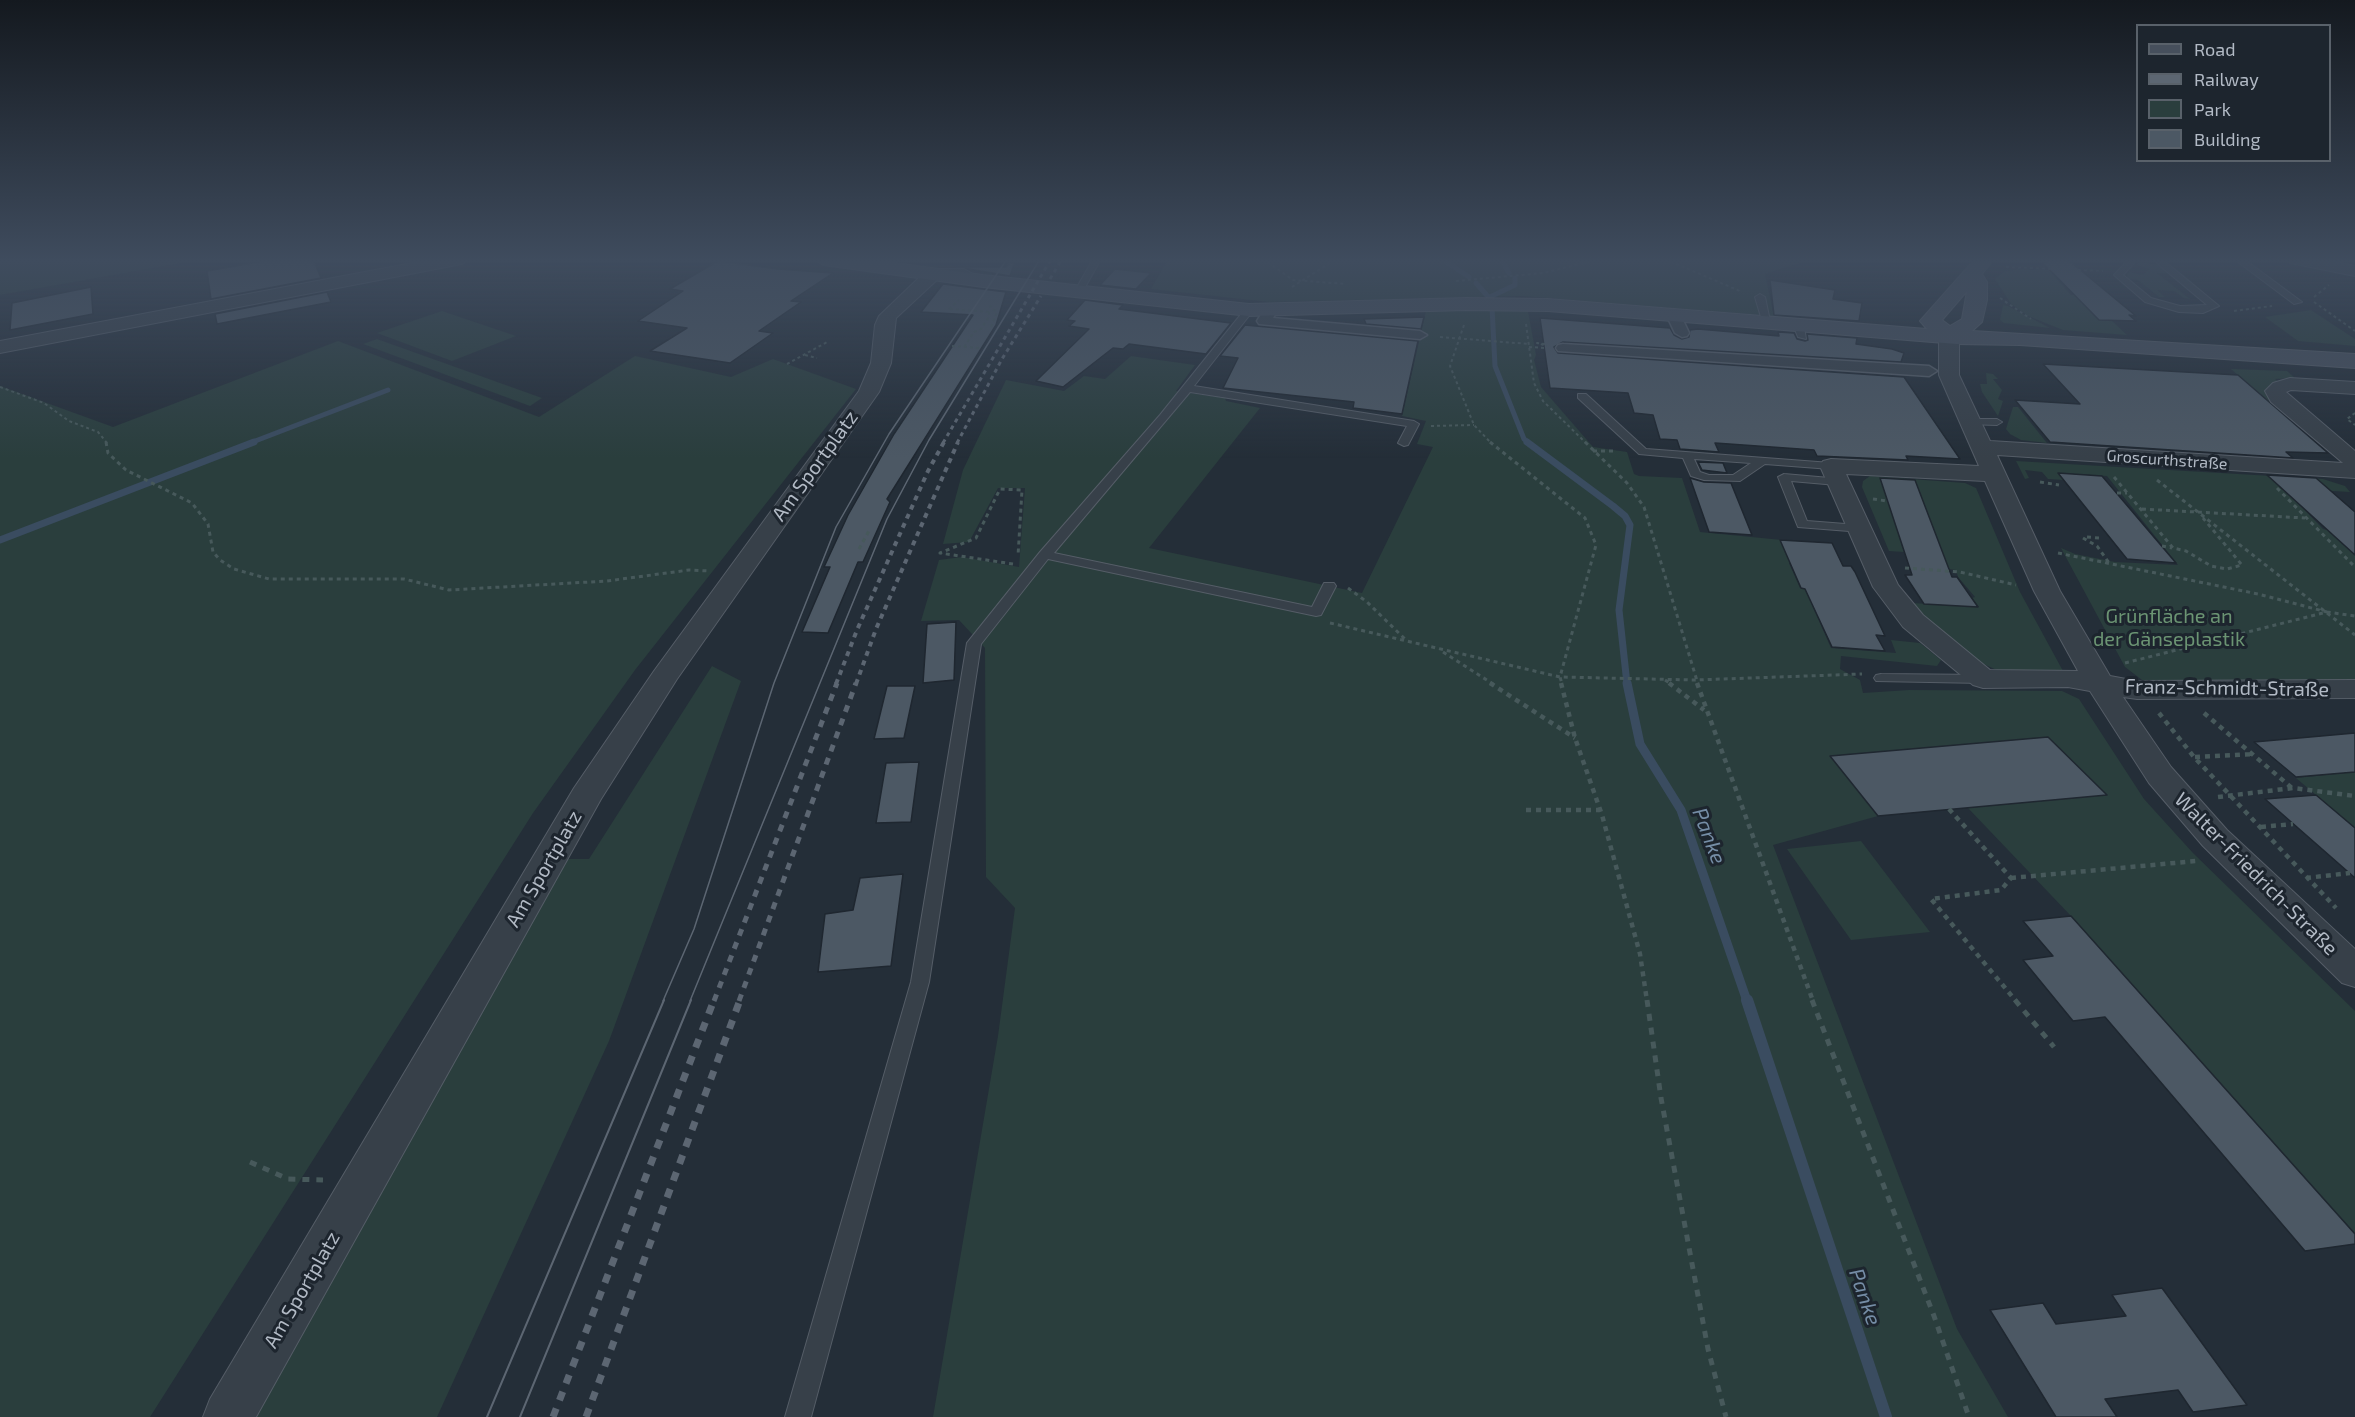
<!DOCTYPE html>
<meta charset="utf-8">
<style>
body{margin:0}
#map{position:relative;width:2355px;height:1417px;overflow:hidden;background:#242e38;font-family:"Exo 2",sans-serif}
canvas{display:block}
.legend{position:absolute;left:2136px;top:24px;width:195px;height:138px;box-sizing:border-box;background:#1d252e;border:2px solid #59616a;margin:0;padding:8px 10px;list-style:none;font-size:18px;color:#b2bac5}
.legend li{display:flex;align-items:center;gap:12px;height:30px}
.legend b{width:30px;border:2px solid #59616a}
</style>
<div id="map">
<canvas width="2355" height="1417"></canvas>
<ul class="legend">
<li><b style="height:8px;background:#464f5c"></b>Road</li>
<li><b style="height:8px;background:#5c6672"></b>Railway</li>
<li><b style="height:16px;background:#2a3e3d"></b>Park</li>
<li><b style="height:16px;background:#4c5864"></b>Building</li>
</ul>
</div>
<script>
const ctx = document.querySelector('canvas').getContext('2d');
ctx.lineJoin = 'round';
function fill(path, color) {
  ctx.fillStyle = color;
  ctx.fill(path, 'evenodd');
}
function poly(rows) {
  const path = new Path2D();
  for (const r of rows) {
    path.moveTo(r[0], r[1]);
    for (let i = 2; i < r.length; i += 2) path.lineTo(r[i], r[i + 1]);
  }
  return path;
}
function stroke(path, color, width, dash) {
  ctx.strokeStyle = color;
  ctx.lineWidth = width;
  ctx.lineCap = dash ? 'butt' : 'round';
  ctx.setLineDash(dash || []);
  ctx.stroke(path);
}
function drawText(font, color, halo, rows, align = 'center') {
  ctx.font = font + ' "Exo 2",sans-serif';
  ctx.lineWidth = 6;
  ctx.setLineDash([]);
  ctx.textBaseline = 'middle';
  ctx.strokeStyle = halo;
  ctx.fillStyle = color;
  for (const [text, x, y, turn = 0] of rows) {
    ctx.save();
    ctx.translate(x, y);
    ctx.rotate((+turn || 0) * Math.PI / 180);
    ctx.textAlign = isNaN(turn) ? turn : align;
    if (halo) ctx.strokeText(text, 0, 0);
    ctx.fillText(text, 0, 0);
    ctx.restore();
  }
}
const green = poly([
 [0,259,204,259,0,295],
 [1168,259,1813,259,1765,274,1774,316,1522,296,1269,302,1151,289],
 [2140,262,2159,265,2168,273,2157,273,2190,299,2184,298,2174,291,2157,290,2165,297,2159,297,2138,280,2126,279,2129,272,2143,275,2149,269,2136,265],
 [2023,269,2049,270,2071,295,2075,295,2111,320,2127,335,2063,330,2028,316,2011,304,1995,279,2005,271],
 [2003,305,2008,306,2050,328,2004,323,2000,320],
 [1511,310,1528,311,1536,355,1534,360,1541,387,1593,447,1627,452,1634,474,1639,476,1682,478,1700,532,1782,540,1793,563,1789,563,1800,588,1805,589,1831,648,1896,653,1891,640,1920,643,1941,660,1937,666,1841,656,1840,669,1860,680,1863,693,1909,690,2062,691,2079,699,2144,799,2193,853,2355,1011,2355,1234,2071,916,1968,808,2106,795,1878,816,1773,845,1957,1329,2008,1417,933,1417,998,1036,1015,908,986,877,985,648,959,620,921,621,939,560,962,557,1019,567,1025,488,998,488,969,542,943,544,963,470,1006,380,1064,391,1084,376,1105,379,1131,356,1195,365,1176,391,1225,398,1226,401,1260,408,1149,548,1362,593,1433,447,1417,444,1426,421,1402,416,1426,311],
 [2311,310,2355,339,2355,346,2298,341,2265,317],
 [442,311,516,336,452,361,377,333],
 [377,339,542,398,530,406,363,344],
 [338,341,539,417,635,356,731,377,773,359,856,389,635,670,533,813,150,1417,0,1417,0,386,113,427],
 [2231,369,2287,371,2295,378,2275,379,2280,383,2284,408,2276,408],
 [1986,373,1993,374,1998,379,1993,379,2002,390,1998,399,2003,401,1998,416,1982,392,1980,384,1987,384],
 [2013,407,2018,407,2047,443,2021,440,2010,434,2006,429],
 [2016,461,2323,479,2345,486,2350,492,2283,488,2323,529,2327,530,2355,555,2355,683,2146,683,2125,667,2061,548,2075,554,2115,562,2178,565,2107,476,2059,473,2064,480,2048,479,2042,472,2025,470,2029,478,2025,479],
 [1870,476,1965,483,1976,488,2020,592,2063,671,1999,671,1970,658,1936,629,1912,603,1979,607,1972,598,1975,597,1958,577,1956,570,1932,567,1942,551,1919,490,1883,486,1904,552,1889,551,1862,487,1863,481],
 [712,666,741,681,609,1041,437,1417,244,1417,564,859,589,859],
 [2355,772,2355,828,2296,778],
 [1861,841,1930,932,1851,940,1787,849]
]);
const streamFar3 = poly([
 [1442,259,1469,277],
 [1501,259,1509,273],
 [1476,283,1491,300],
 [1490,297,1515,285,1515,278],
 [1492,307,1495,366,1524,439,1529,443],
 [250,443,388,390]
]);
const streamFar2 = poly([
 [1527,442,1613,506,1625,516,1630,525,1619,610,1627,684],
 [0,540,254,442]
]);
const streamFar1 = poly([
 [1627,683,1640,744,1681,810,1747,1001]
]);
const stream = poly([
 [1747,1000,1886,1417]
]);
const building = poly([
 [276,259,313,259,321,278,211,299,207,271,276,259],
 [2049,259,2067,259,2136,316,2129,315,2136,321,2099,320,2044,264,2049,259],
 [718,261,778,269,833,273,791,301,801,302,759,331,773,333,730,363,650,351,687,328,638,321,683,291,670,289,718,261],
 [1009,262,1014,264,1010,276,957,267,1006,267,1009,262],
 [1115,269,1151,273,1136,289,1100,285,1115,269],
 [1770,280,1835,290,1833,299,1862,303,1859,321,1774,315,1770,280],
 [943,284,1006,292,996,325,887,499,890,502,863,562,858,562,828,633,802,632,830,567,824,567,848,515,894,434,973,315,921,312,943,284],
 [91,287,93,314,10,330,12,303,91,287],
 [327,292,331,302,217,324,215,314,327,292],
 [1085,300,1123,305,1119,309,1231,323,1206,354,1129,344,1123,349,1113,348,1063,387,1036,381,1089,329,1069,326,1075,321,1067,320,1085,300],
 [1424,317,1421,329,1366,324,1364,319,1424,317],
 [1540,318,1670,328,1674,335,1682,339,1689,337,1690,330,1698,329,1779,336,1778,332,1794,333,1797,339,1805,341,1808,340,1807,334,1857,338,1856,344,1892,349,1904,353,1901,362,1563,342,1554,347,1558,353,1904,377,1960,459,1906,456,1908,460,1817,456,1814,450,1715,443,1719,452,1680,449,1677,440,1660,439,1653,415,1634,413,1628,393,1550,388,1540,318],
 [1245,325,1418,341,1402,414,1353,408,1354,402,1223,388,1238,358,1220,356,1245,325],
 [2043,364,2238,375,2328,453,2286,452,2293,458,2050,442,2015,400,2080,404,2043,364],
 [1698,462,1723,463,1727,473,1702,470,1698,462],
 [2058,473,2102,476,2176,563,2127,559,2058,473],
 [2267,475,2316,478,2355,512,2355,555,2267,475],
 [1690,478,1704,482,1731,483,1752,535,1709,532,1690,478],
 [1880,478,1915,480,1952,577,1957,577,1978,607,1924,604,1905,575,1912,575,1880,478],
 [1780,540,1832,543,1843,566,1851,566,1855,572,1885,636,1876,635,1885,651,1832,647,1805,589,1801,588,1780,540],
 [956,622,954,680,923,683,927,624,956,622],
 [887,686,915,686,904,738,874,739,887,686],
 [2355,733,2355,772,2296,777,2254,742,2355,733],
 [2048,737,2107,795,1878,816,1830,756,2048,737],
 [919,762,911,822,876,823,886,763,919,762],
 [2316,795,2355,828,2355,878,2265,799,2316,795],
 [903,874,891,966,818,972,825,914,853,910,860,878,903,874],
 [2071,916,2355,1234,2355,1244,2305,1251,2105,1017,2073,1021,2023,960,2053,956,2023,921,2071,916],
 [2162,1288,2247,1405,2193,1412,2178,1390,2105,1399,2117,1417,2056,1417,1990,1310,2043,1303,2056,1324,2126,1316,2112,1295,2162,1288]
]);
const pathFar3 = poly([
 [1263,259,1293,280,1346,284],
 [1665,259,1742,292],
 [2006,267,2103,271],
 [1456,281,1543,273,1600,259],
 [1292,287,1336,259],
 [2314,297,2329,285],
 [2000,298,2031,319],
 [2314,302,2355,331],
 [949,309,959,300],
 [950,309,989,312],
 [2234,311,2272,306],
 [1526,324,1534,383,1543,401,1586,443],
 [1464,325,1450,366,1474,425,1491,443],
 [991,327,997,312,990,307,992,305],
 [1440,337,1529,344],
 [1545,344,1537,343,1547,346],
 [952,346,981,348],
 [964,347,974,332,981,329,989,317,989,312],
 [1529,347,1546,348],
 [805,355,817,358],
 [787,364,829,341],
 [0,387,44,403,69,421,98,432,107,443],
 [2355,413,2347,419,2355,425],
 [1431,426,1474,425]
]);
const pathFar2 = poly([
 [106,442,108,453,126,470,192,503,208,524,213,552,220,560,234,569,269,579,404,579,449,590,607,581,689,570,709,571],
 [1490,442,1585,518,1596,545,1560,677,1562,684],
 [1585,442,1627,483,1644,507,1698,684],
 [1593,451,1616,451],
 [2114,477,2173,548,2186,551,2211,566,2227,569,2242,565,2203,518],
 [2157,480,2355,635],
 [2040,482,2059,485],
 [2277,488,2355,567],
 [2117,493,2127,493],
 [1873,499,1887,501],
 [2142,509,2305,518],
 [2087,537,2099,538],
 [2083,538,2097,546,2109,563],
 [2162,546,2172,548],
 [859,549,870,529],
 [2058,553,2258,594,2327,612],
 [1013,564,940,553,976,538,1000,489,1022,490,1018,556],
 [1905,568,1960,572,2016,585],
 [1348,588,1367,602,1407,641],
 [1330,623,1560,677,1695,680,1862,674],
 [1443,652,1493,684],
 [2125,663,2327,612,2355,616],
 [1665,680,1671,684]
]);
const pathFar1 = poly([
 [1490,683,1575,738],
 [1561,683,1575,738,1602,815,1640,954,1647,1001],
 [1669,683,1704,710],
 [1697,683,1813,1001],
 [2159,713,2194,757,2336,908],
 [2204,713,2292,788],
 [2195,757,2253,754],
 [2218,797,2293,788,2355,796],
 [1949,809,2011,878,2001,890,1931,899,2016,1001],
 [1526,810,1600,810],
 [2261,827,2293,824],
 [2011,878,2196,861],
 [2306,878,2350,873]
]);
const path = poly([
 [1647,1000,1661,1098,1708,1349,1726,1417],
 [1812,1000,1934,1316,1969,1417],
 [2015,1000,2054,1047],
 [250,1162,288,1179,323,1180]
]);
const service = poly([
 [1093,259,1101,259,1083,291,1077,291,1076,289,1093,259],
 [2129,259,2138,259,2123,275,2151,298,2180,306,2207,305,2152,259,2162,259,2219,306,2203,313,2179,312,2145,302,2114,275,2129,259],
 [2234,259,2244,259,2302,302,2294,304,2234,259],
 [1760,294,1765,297,1771,326,1763,324,1755,297,1760,294],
 [1249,307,1252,308,1252,312,1194,386,1414,421,1419,424,1408,445,1404,446,1398,443,1407,426,1190,392,1054,553,1312,607,1324,583,1334,583,1336,586,1321,615,1316,616,1048,559,981,644,929,982,811,1417,785,1417,911,982,967,643,1040,552,1160,415,1246,308,1249,307],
 [1799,324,1804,327,1806,339,1798,337,1794,327,1799,324],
 [1578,394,1586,394,1646,449,1831,463,1837,466,1831,469,1765,464,1740,481,1704,480,1691,476,1683,458,1639,454,1578,398,1578,394],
 [1694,459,1751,463,1733,475,1709,475,1700,472,1694,459],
 [1969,419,1997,419,2002,422,1997,425,1965,424,1964,422,1969,419],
 [1784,474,1841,479,1841,483,1837,485,1791,481,1807,521,1858,525,1864,529,1862,532,1798,527,1778,477,1784,474],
 [1881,674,1983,675,1990,679,1983,683,1876,681,1874,678,1876,675,1881,674]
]);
const pedestrian = poly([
 [1270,307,1277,311,1273,318,1420,331,1427,335,1420,339,1259,324,1257,321,1263,311,1270,307],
 [1674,312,1681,316,1689,333,1687,336,1682,337,1675,333,1667,316,1674,312],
 [1563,344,1929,366,1937,371,1929,376,1558,351,1556,348,1558,345,1563,344]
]);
const minor = poly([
 [433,259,470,259,462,264,0,353,0,341,433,259],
 [2288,259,2323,259,2355,266,2355,276,2290,263,2288,259],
 [933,269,964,269,973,274,964,279,938,279,896,318,891,363,879,392,677,679,601,799,256,1417,203,1417,210,1399,574,788,654,671,859,391,871,363,875,325,879,316,927,270,933,269],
 [1949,330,1959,336,1959,375,1990,441,2343,463,2271,402,2265,391,2273,383,2290,378,2355,382,2355,394,2291,390,2286,392,2355,451,2355,478,1997,455,2060,591,2110,676,2137,681,2355,680,2355,698,2137,699,2123,697,2171,767,2227,830,2355,949,2355,987,2342,983,2203,846,2149,783,2090,691,2068,687,1983,688,1973,685,1903,627,1873,587,1820,466,1823,461,1831,459,1979,466,1939,375,1939,336,1949,330],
 [1846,474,1985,481,2034,591,2078,671,1990,670,1923,615,1898,585,1846,474]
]);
const secondary = poly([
 [814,259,866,259,983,275,1249,304,1466,298,1548,299,1927,329,1920,321,1975,259,1994,259,1982,274,1987,282,1987,300,1982,322,1972,331,2355,354,2355,368,2020,345,1957,344,1548,311,1466,310,1249,316,983,287,823,265,814,259],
 [1967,291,1962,319,1950,326,1942,320,1967,291]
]);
const tramFar1 = poly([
 [663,1001,694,929,774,683,836,527,889,434,1007,259],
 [690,1001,887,519,929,440,1040,259]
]);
const tram = poly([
 [487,1417,664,1000],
 [520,1417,691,1000]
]);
const railFar3 = poly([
 [1050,279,1062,259],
 [943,443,1051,259],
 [957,443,1002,359,1041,296]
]);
const railFar2 = poly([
 [836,684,857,630,928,471,944,442],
 [856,684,876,629,958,442]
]);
const railFar1 = poly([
 [714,1001,837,683],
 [739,1001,856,683]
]);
const rail = poly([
 [553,1417,714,1000],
 [586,1417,740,1000]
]);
const farStreetnames = [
 ["Groscurthstraße",2167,460,4]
];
const streetNames = [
 ["Am Sportplatz",815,466,-54],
 ["Franz-Schmidt-Straße",2227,688,1],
 ["Am Sportplatz",544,869,-60],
 ["Walter-Friedrich-Straße",2256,874,45],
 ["Am Sportplatz",302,1290,-60]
];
const parkNames = [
 ["Grünfläche an",2169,616],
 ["der Gänseplastik",2169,639]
];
const waterNames = [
 ["Panke",1709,836,69],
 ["Panke",1865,1297,71]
];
fill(green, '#2a3e3d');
stroke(streamFar3, '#3a4c60', 5);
stroke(streamFar2, '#3a4c60', 7);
stroke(streamFar1, '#3a4c60', 9);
stroke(stream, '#3a4c60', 12);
fill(building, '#4c5864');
stroke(building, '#1f2730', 1.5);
stroke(service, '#555d67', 2);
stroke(pedestrian, '#555d67', 3);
stroke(minor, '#555d67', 2);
stroke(secondary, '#555d67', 2);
stroke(pathFar3, '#47595b', 2, [3, 3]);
stroke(pathFar2, '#47595b', 3, [4, 4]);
stroke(pathFar1, '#47595b', 4.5, [5, 5]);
stroke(path, '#47595b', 5, [7, 7]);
fill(service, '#374049');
fill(pedestrian, '#374049');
fill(minor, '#374049');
fill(secondary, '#464f5c');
stroke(tramFar1, '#5c6672', 1.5);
stroke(tram, '#5c6672', 2);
stroke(railFar3, '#5c6672', 3, [4, 4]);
stroke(railFar2, '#5c6672', 4, [5, 5]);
stroke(railFar1, '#5c6672', 5, [7, 7]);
stroke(rail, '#5c6672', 7, [9, 9]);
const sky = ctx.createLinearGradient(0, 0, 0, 458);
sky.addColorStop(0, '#14191f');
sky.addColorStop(0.57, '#3f4c5e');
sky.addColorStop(1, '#3f4c5e00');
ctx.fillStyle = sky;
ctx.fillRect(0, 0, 2355, 458);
drawText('16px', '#b2bac5', '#1d252e', farStreetnames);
drawText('20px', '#b2bac5', '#1d252e', streetNames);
drawText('20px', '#6b9473', '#1d252e', parkNames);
drawText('italic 21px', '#758da6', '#1d252e', waterNames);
</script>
